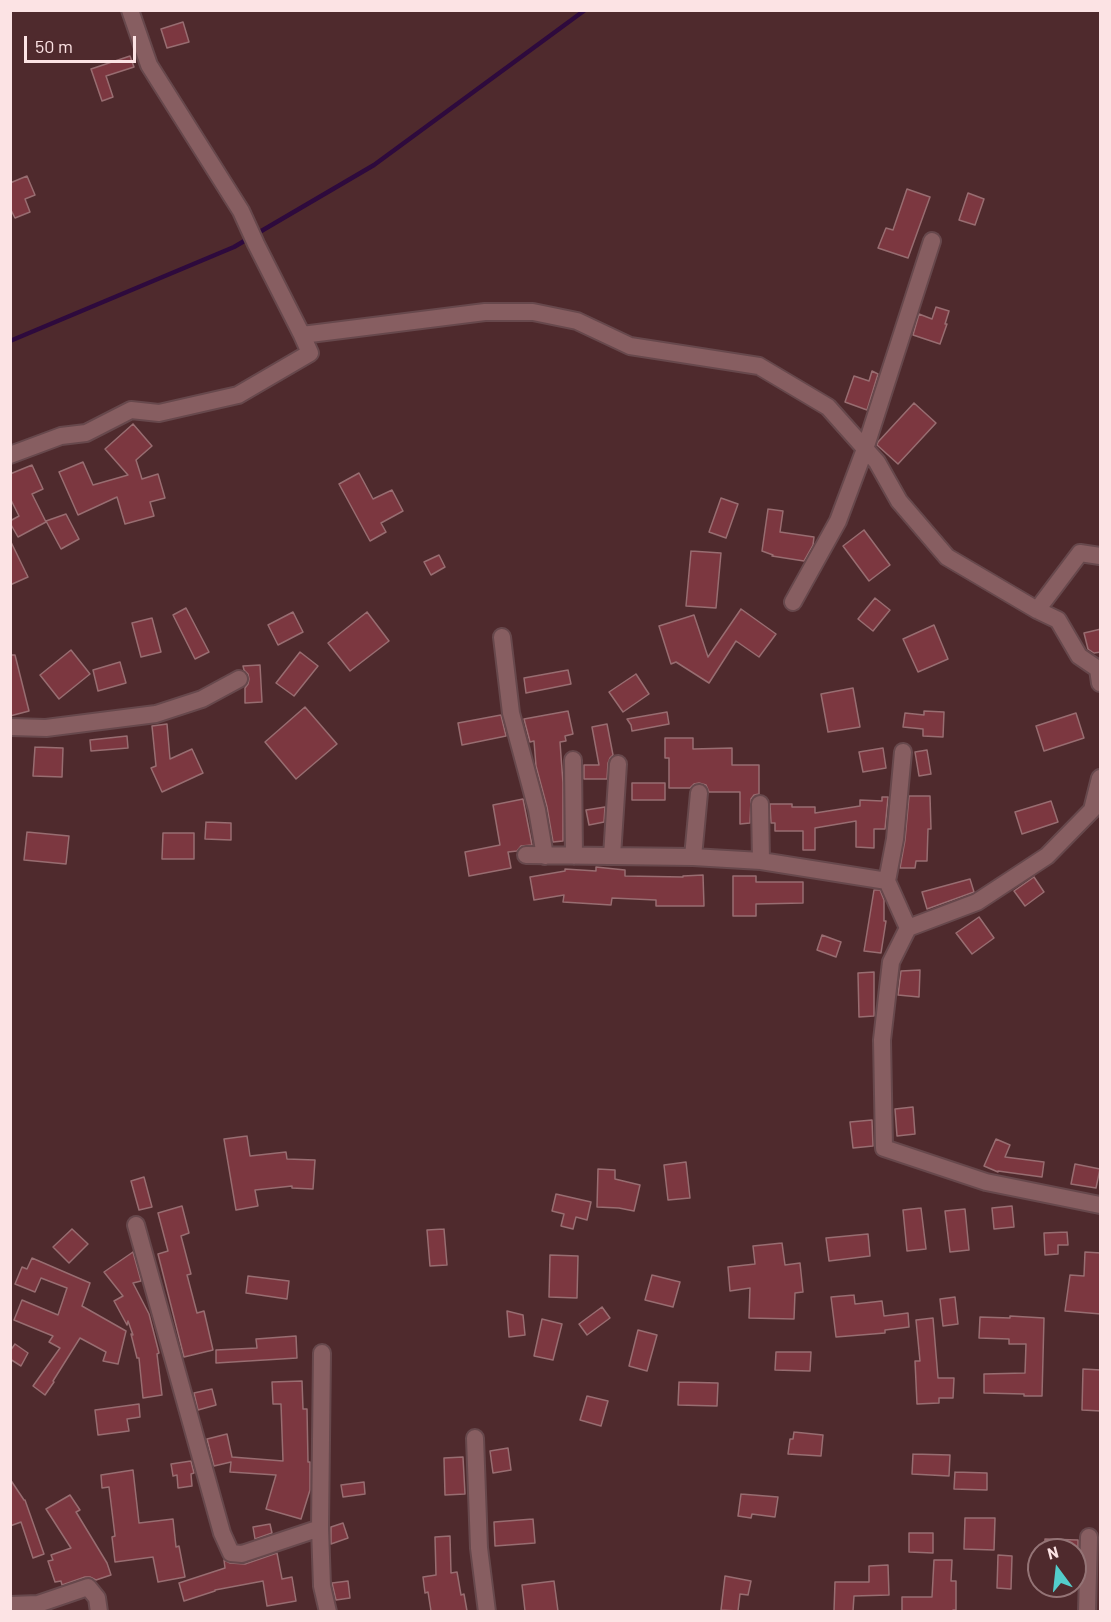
<!DOCTYPE html>
<style>
body{margin:0}
#map{position:relative;width:1111px;height:1622px;overflow:hidden;background:#4f2a2d;font-family:Barlow,sans-serif}
canvas{display:block}
.frame{position:absolute;inset:0;border:12px solid #fce3e4;pointer-events:none}
.north{position:absolute;left:1027px;top:1538px;width:60px;height:60px;box-sizing:border-box;background:#4f2a2d;border:2px solid #947476;border-radius:50%;rotate:345deg;font-size:16px;font-weight:700;line-height:24px;text-align:center;color:#fce3e4}
.north::after{content:'';display:block;margin:auto;width:21px;height:27px;background:#53cdcb;clip-path:polygon(50% 0,100% 100%,50% 72%,0 100%)}
.scale{position:absolute;left:24px;top:36px;width:112px;height:27px;box-sizing:border-box;border:3px solid #fce3e4;border-top:0;padding-left:8px;font-size:18px;line-height:21px;white-space:nowrap;color:#fce3e4;-webkit-text-stroke:4px #4f2a2d;paint-order:stroke}
</style>
<div id="map">
<canvas width="1111" height="1622"></canvas>
<div class="frame"></div>
<div class="north">N</div>
<div class="scale">50 m</div>
</div>
<script>
const ctx = document.querySelector('canvas').getContext('2d');
ctx.lineJoin = 'round';
function poly(rows) {
  const path = new Path2D();
  for (const r of rows) {
    path.moveTo(r[0], r[1]);
    for (let i = 2; i < r.length; i += 2) path.lineTo(r[i], r[i + 1]);
  }
  return path;
}
function stroke(path, color, width, dash) {
  ctx.strokeStyle = color;
  ctx.lineWidth = width;
  ctx.lineCap = dash ? 'butt' : 'round';
  ctx.setLineDash(dash || []);
  ctx.stroke(path);
}
function fill(path, color) {
  ctx.fillStyle = color;
  ctx.fill(path, 'evenodd');
}
const stream = poly([
 [10,341,234,247,374,165,585,10]
]);
const building = poly([
 [183,22,189,42,167,48,161,29,183,22],
 [130,56,134,67,106,76,113,97,102,101,91,69,130,56],
 [27,176,35,195,25,199,30,212,15,218,10,208,10,183,27,176],
 [907,189,930,197,908,258,878,248,886,228,893,230,907,189],
 [968,193,984,199,975,225,959,220,968,193],
 [936,307,949,311,945,324,947,324,940,344,913,335,919,314,932,319,936,307],
 [872,371,878,374,867,410,845,402,854,376,869,381,872,371],
 [914,403,936,423,898,464,877,445,878,442,914,403],
 [133,424,152,446,136,460,142,479,158,474,165,498,150,502,154,516,125,524,117,497,78,515,59,472,83,462,93,485,128,475,105,449,133,424],
 [32,465,43,489,32,494,46,522,18,537,10,523,10,521,19,516,10,498,10,474,32,465],
 [359,473,373,499,392,490,403,511,381,523,386,532,370,541,339,484,359,473],
 [721,498,738,504,726,538,709,532,721,498],
 [768,509,783,511,780,532,814,537,813,545,804,561,772,556,773,555,762,551,768,509],
 [66,514,79,539,61,549,46,521,66,514],
 [864,530,890,565,869,581,843,546,864,530],
 [10,540,28,577,10,585,10,540],
 [691,551,721,553,716,608,686,606,691,551],
 [439,555,445,567,431,575,424,562,439,555],
 [875,598,890,610,873,631,858,619,875,598],
 [186,608,209,652,195,659,173,615,186,608],
 [741,609,776,634,759,657,736,641,709,683,676,662,671,664,659,626,694,615,708,657,741,609],
 [293,612,303,632,278,645,268,625,293,612],
 [367,612,389,641,350,671,328,643,367,612],
 [152,618,161,652,141,657,132,623,152,618],
 [934,625,948,659,918,672,903,639,934,625],
 [1101,629,1101,652,1094,653,1088,649,1084,633,1101,629],
 [71,650,90,674,59,699,40,675,71,650],
 [300,652,318,666,294,696,276,683,300,652],
 [10,655,15,655,29,711,10,716,10,655],
 [120,662,126,683,98,691,93,670,120,662],
 [260,665,262,702,245,703,245,688,248,684,249,679,248,674,244,670,243,666,260,665],
 [568,670,571,684,526,693,524,678,568,670],
 [636,674,649,694,623,712,609,692,636,674],
 [853,688,860,727,828,732,821,694,853,688],
 [305,707,337,744,296,779,265,742,305,707],
 [568,711,573,734,565,736,566,741,560,742,563,783,563,841,553,842,547,807,536,766,534,741,530,742,524,719,568,711],
 [924,711,944,712,943,737,923,736,923,729,903,727,905,713,924,715,924,711],
 [667,712,669,724,632,731,631,725,627,719,667,712],
 [1076,713,1084,738,1044,751,1036,726,1076,713],
 [501,715,506,736,462,745,458,723,501,715],
 [167,724,170,759,192,749,203,773,162,792,151,768,156,766,152,726,167,724],
 [607,724,613,755,610,758,608,763,607,779,584,779,584,765,599,765,592,727,607,724],
 [127,736,128,748,91,751,90,740,127,736],
 [665,738,693,738,693,749,732,748,732,765,759,765,759,794,754,795,751,799,750,823,740,824,740,792,709,792,706,785,699,783,694,784,690,788,669,788,669,758,665,758,665,738],
 [35,747,63,748,62,777,33,776,35,747],
 [883,748,886,768,863,772,859,752,883,748],
 [927,750,931,774,919,776,915,752,927,750],
 [632,783,665,783,665,800,632,800,632,783],
 [909,796,930,796,931,829,928,829,927,861,916,861,915,868,900,868,905,840,909,796],
 [882,797,888,797,885,829,874,829,874,848,856,847,856,821,815,828,815,850,803,850,803,831,775,831,775,823,771,823,770,804,792,804,792,807,815,807,815,813,860,806,860,800,882,801,882,797],
 [523,799,532,845,521,846,517,851,508,852,511,868,469,876,465,852,500,845,493,805,523,799],
 [1051,801,1058,822,1022,834,1015,812,1051,801],
 [605,807,604,822,589,825,586,810,605,807],
 [206,822,231,823,231,840,205,839,206,822],
 [27,832,69,836,66,864,24,860,27,832],
 [163,833,194,833,194,859,162,859,163,833],
 [596,867,625,870,625,876,683,877,683,876,703,875,704,906,656,906,656,900,612,898,611,905,563,902,564,895,534,900,530,877,565,871,565,869,596,871,596,867],
 [733,876,756,876,756,882,803,882,803,903,756,904,756,916,733,916,733,876],
 [1034,877,1044,892,1025,906,1014,891,1034,877],
 [970,879,974,892,927,909,922,892,970,879],
 [874,890,880,890,884,900,884,921,886,921,881,953,864,951,874,890],
 [979,917,994,938,972,954,956,933,979,917],
 [822,935,841,942,836,957,817,950,822,935],
 [920,970,919,997,898,995,901,971,920,970],
 [874,972,874,1016,859,1017,858,973,874,972],
 [913,1107,915,1134,897,1136,895,1109,913,1107],
 [872,1120,873,1146,853,1148,850,1122,872,1120],
 [247,1136,250,1156,286,1152,287,1159,315,1160,313,1189,292,1188,292,1186,255,1190,258,1206,236,1210,224,1139,247,1136],
 [996,1139,1010,1145,1005,1157,1044,1162,1042,1177,998,1171,998,1172,984,1166,996,1139],
 [686,1162,690,1198,668,1200,664,1165,686,1162],
 [1075,1164,1100,1169,1096,1188,1071,1184,1075,1164],
 [598,1169,615,1170,615,1179,640,1185,634,1211,619,1208,597,1207,598,1169],
 [144,1177,152,1207,139,1210,131,1181,144,1177],
 [556,1194,591,1202,587,1220,576,1217,573,1229,561,1226,564,1214,552,1211,556,1194],
 [182,1206,189,1233,181,1236,191,1274,187,1275,197,1313,204,1311,213,1350,184,1357,158,1254,168,1251,158,1213,182,1206],
 [1012,1206,1014,1227,994,1229,992,1208,1012,1206],
 [921,1208,926,1249,907,1251,903,1210,921,1208],
 [965,1209,969,1250,950,1252,945,1211,965,1209],
 [72,1229,88,1244,69,1263,53,1247,72,1229],
 [444,1229,447,1265,430,1266,427,1230,444,1229],
 [1067,1232,1068,1245,1058,1245,1058,1254,1045,1255,1044,1233,1067,1232],
 [868,1234,870,1256,829,1261,826,1238,868,1234],
 [782,1243,785,1265,800,1263,803,1292,795,1293,794,1319,749,1318,750,1288,730,1291,728,1267,755,1264,753,1246,782,1243],
 [133,1252,141,1281,133,1283,149,1314,159,1353,157,1354,162,1395,143,1398,139,1358,137,1358,131,1334,133,1335,128,1321,127,1325,114,1301,123,1296,104,1272,133,1252],
 [1085,1252,1101,1253,1101,1314,1065,1311,1070,1275,1084,1276,1085,1252],
 [550,1255,578,1256,577,1298,549,1297,550,1255],
 [32,1258,90,1283,82,1306,126,1331,118,1364,103,1361,106,1352,80,1338,53,1381,54,1382,45,1395,33,1386,60,1348,49,1342,53,1336,14,1320,22,1300,58,1315,67,1288,41,1278,35,1292,15,1284,22,1267,27,1269,32,1258],
 [652,1275,680,1282,673,1307,645,1300,652,1275],
 [248,1276,289,1281,287,1299,246,1293,248,1276],
 [854,1295,855,1304,882,1301,884,1316,908,1313,909,1327,885,1330,885,1333,836,1337,831,1297,854,1295],
 [955,1297,958,1324,943,1326,940,1299,955,1297],
 [602,1307,610,1318,587,1335,579,1324,602,1307],
 [507,1311,523,1315,525,1335,509,1337,507,1311],
 [1010,1316,1044,1318,1042,1396,1024,1396,1024,1394,984,1393,984,1374,1025,1373,1026,1344,1009,1344,1009,1339,979,1338,980,1317,1010,1318,1010,1316],
 [933,1318,938,1378,954,1378,953,1398,939,1398,939,1403,917,1404,915,1361,920,1361,916,1320,933,1318],
 [542,1319,562,1324,553,1360,534,1356,542,1319],
 [638,1330,657,1335,647,1371,629,1366,638,1330],
 [296,1336,297,1358,216,1363,216,1350,257,1348,256,1339,296,1336],
 [15,1344,28,1353,21,1366,10,1359,10,1351,15,1344],
 [776,1352,811,1352,810,1371,775,1370,776,1352],
 [1083,1369,1101,1370,1101,1411,1082,1410,1083,1369],
 [302,1381,303,1409,307,1409,308,1462,310,1462,310,1490,301,1519,266,1509,276,1475,230,1472,231,1462,214,1466,207,1439,227,1434,232,1457,283,1461,281,1404,273,1404,272,1382,302,1381],
 [679,1382,718,1383,717,1406,678,1405,679,1382],
 [212,1389,216,1405,198,1410,194,1393,212,1389],
 [587,1396,608,1401,601,1426,580,1420,587,1396],
 [139,1404,140,1417,127,1419,129,1431,98,1435,95,1410,139,1404],
 [794,1432,823,1435,821,1456,788,1454,790,1439,793,1439,794,1432],
 [508,1448,511,1470,493,1473,490,1451,508,1448],
 [913,1454,950,1455,949,1476,912,1474,913,1454],
 [463,1457,465,1494,445,1495,444,1458,463,1457],
 [191,1461,194,1473,191,1474,192,1486,178,1488,177,1475,173,1476,171,1464,191,1461],
 [133,1470,139,1523,173,1519,176,1547,179,1546,185,1577,158,1582,153,1557,115,1562,112,1537,115,1536,109,1487,102,1488,101,1475,133,1470],
 [955,1472,987,1473,987,1490,954,1489,955,1472],
 [10,1479,24,1500,25,1500,44,1554,33,1558,21,1522,10,1526,10,1479],
 [364,1482,365,1494,343,1497,341,1485,364,1482],
 [741,1494,778,1497,775,1517,752,1514,751,1518,738,1516,741,1494],
 [70,1495,80,1510,76,1512,107,1563,111,1575,96,1580,90,1577,85,1577,62,1585,61,1581,55,1582,48,1561,53,1560,51,1555,71,1548,46,1509,70,1495],
 [965,1518,995,1518,994,1550,964,1549,965,1518],
 [533,1519,535,1543,495,1546,494,1522,533,1519],
 [343,1523,348,1538,331,1544,331,1527,343,1523],
 [270,1524,272,1533,255,1539,253,1527,270,1524],
 [909,1533,933,1533,933,1553,909,1552,909,1533],
 [450,1536,451,1573,457,1572,461,1595,464,1594,467,1611,431,1611,428,1592,425,1593,423,1577,436,1575,435,1537,450,1536],
 [1045,1539,1078,1540,1078,1550,1045,1550,1045,1539],
 [277,1553,282,1579,292,1577,296,1601,267,1606,263,1581,215,1590,215,1591,184,1601,179,1583,225,1568,224,1560,230,1563,245,1564,277,1553],
 [998,1555,1012,1556,1011,1589,997,1588,998,1555],
 [934,1560,952,1560,951,1581,956,1581,956,1610,953,1610,953,1611,902,1611,902,1597,932,1597,934,1560],
 [888,1565,889,1595,854,1596,853,1611,834,1611,835,1582,869,1582,869,1566,888,1565],
 [725,1576,751,1581,748,1595,740,1594,738,1611,721,1610,725,1576],
 [348,1581,350,1598,336,1600,332,1583,348,1581],
 [554,1581,558,1611,525,1611,522,1585,554,1581]
]);
const minor = poly([
 [130,10,149,65,241,211,256,244,302,335,485,312,533,312,577,321,630,346,759,366,828,407,877,462,899,501,947,557,1037,610,1058,620,1079,656,1098,669,1100,683],
 [10,455,61,436,86,433,131,410,159,413,238,395,310,353,302,335],
 [793,602,838,521,865,449,932,241],
 [1037,610,1080,553,1100,556],
 [502,637,511,713,537,810,545,856],
 [10,727,46,728,156,714,202,699,239,679],
 [903,752,895,839,887,881,908,928],
 [573,760,574,856],
 [1100,778,1092,810,1047,856,977,902,908,928,891,962,882,1040,884,1148,986,1182,1100,1205],
 [760,804,761,861],
 [526,855,693,857,761,861,887,881],
 [612,856,618,764],
 [693,857,699,793],
 [136,1225,222,1533,231,1553,242,1554,320,1528],
 [322,1353,320,1528,322,1586,328,1612],
 [475,1438,479,1548,487,1612],
 [10,1605,38,1604,88,1587,97,1598,99,1612],
 [1087,1612,1089,1537]
]);
stroke(stream, '#2e0a3d', 4.5);
fill(building, '#7c3740');
stroke(building, '#986d71', 1.5);
stroke(minor, '#67484c', 20);
stroke(minor, '#875e61', 16);
</script>
